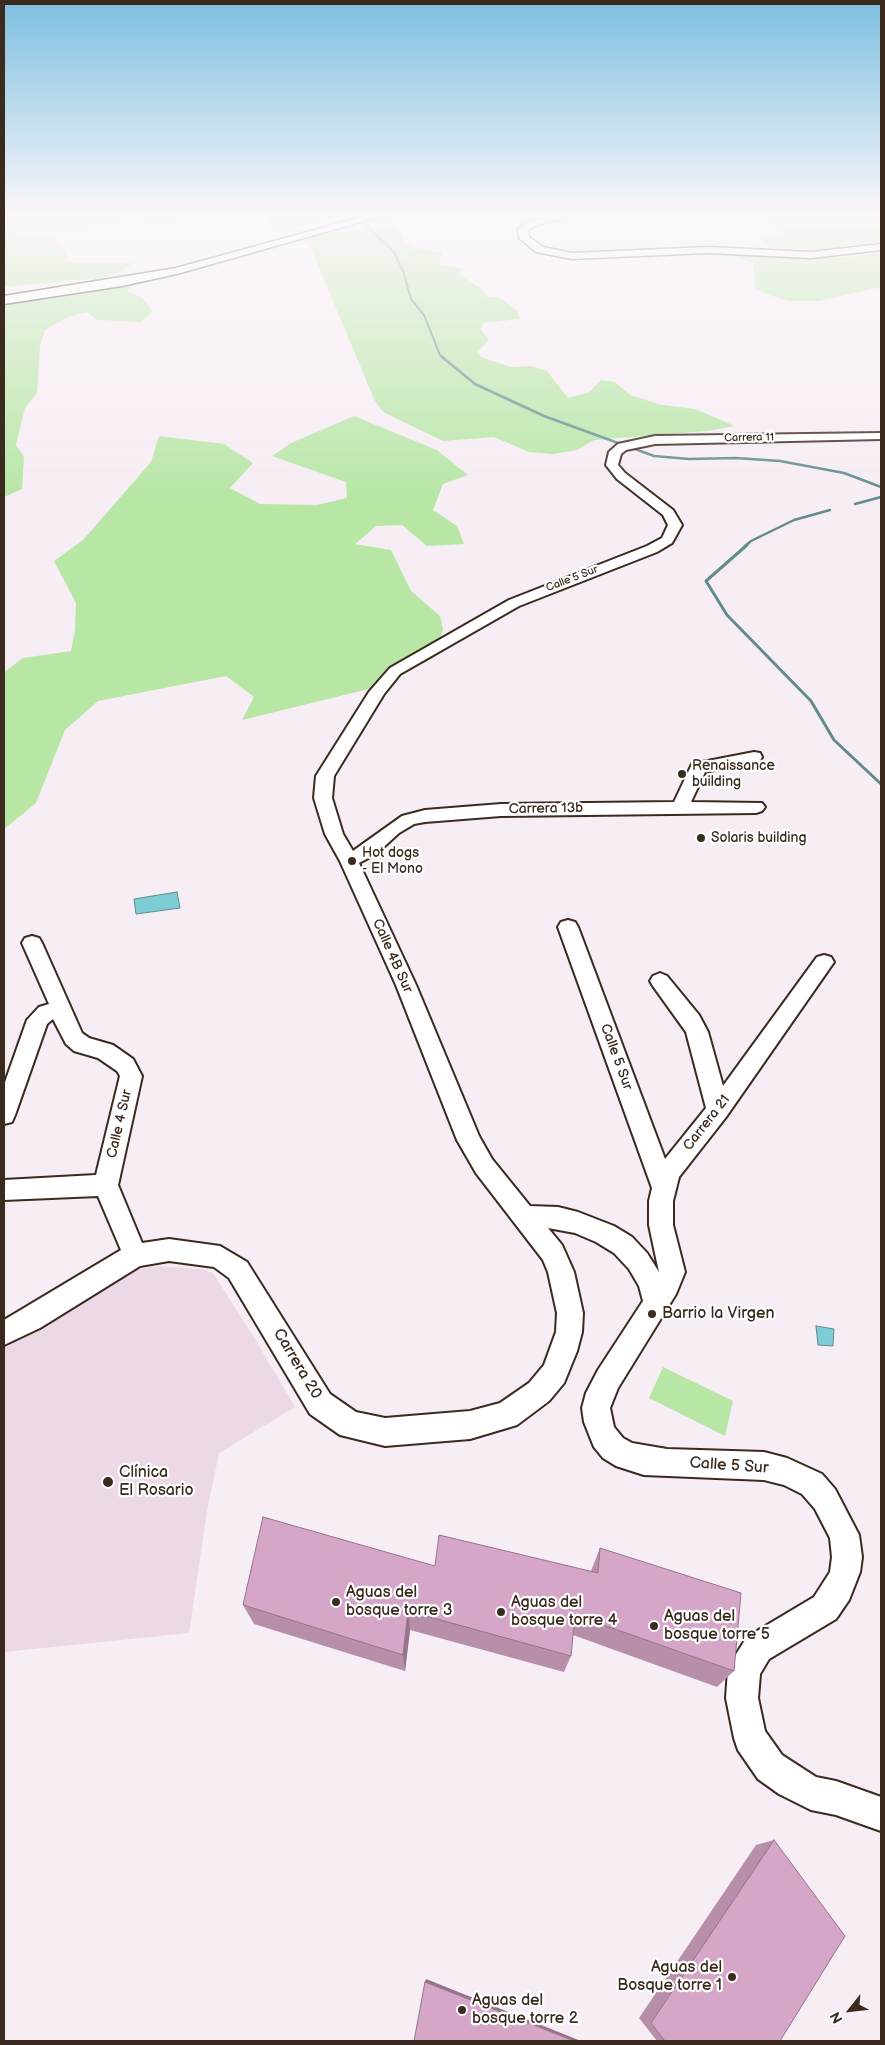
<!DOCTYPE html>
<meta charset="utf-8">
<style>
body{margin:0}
#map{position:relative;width:885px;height:2045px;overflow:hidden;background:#f7edf4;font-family:"Balsamiq Sans",sans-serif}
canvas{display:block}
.frame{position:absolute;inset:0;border:5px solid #3b2a1e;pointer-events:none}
.north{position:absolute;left:825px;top:1985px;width:50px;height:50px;-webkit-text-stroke:4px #fff;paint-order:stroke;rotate:241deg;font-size:14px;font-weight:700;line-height:20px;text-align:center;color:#3b2a1e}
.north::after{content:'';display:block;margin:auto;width:18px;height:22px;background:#3b2a1e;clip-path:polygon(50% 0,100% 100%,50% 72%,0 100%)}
</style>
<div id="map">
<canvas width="885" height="2045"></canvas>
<div class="frame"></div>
<div class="north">N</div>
</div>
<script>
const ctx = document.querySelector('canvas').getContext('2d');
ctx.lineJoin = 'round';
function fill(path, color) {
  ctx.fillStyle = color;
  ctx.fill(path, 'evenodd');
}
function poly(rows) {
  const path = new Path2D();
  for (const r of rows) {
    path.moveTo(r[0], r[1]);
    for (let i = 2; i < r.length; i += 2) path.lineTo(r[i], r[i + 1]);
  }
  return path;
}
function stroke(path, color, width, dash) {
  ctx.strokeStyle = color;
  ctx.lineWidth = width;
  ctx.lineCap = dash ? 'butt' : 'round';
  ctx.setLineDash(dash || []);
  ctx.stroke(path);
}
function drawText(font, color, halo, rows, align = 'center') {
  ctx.font = font + ' "Balsamiq Sans",sans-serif';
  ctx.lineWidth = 4.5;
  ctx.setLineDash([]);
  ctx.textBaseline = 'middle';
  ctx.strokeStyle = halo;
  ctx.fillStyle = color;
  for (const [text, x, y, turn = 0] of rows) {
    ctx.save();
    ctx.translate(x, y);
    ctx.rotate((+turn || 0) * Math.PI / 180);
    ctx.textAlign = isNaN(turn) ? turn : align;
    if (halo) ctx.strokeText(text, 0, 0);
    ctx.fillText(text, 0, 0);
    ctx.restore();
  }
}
const built = poly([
 [157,1266,203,1269,213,1273,255,1339,295,1407,219,1453,207,1511,189,1633,4,1652,4,1342,136,1270]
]);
const green = poly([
 [4,213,184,213,174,224,127,219,98,225,15,230,17,237,34,236,53,239,66,250,68,262,133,263,120,272,101,278,4,287],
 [268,213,351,213,301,226,269,227],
 [769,213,881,213,881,241,825,249,770,248,759,236,781,234,767,214],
 [392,216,405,244,415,248,442,253,439,265,465,269,459,274,483,290,488,297,501,298,517,311,520,319,483,323,481,329,489,340,477,352,481,357,511,367,531,366,547,371,568,398,589,392,601,380,615,382,630,395,662,405,695,409,735,426,707,431,594,440,577,450,553,454,529,452,494,437,443,441,383,412,375,401,309,244,299,240],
 [881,252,881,287,819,301,790,301,769,295,755,288,753,263,722,253,847,257],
 [132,285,127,292,142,297,153,311,141,322,97,320,86,312,66,318,45,330,40,346,37,393,25,408,16,445,24,457,22,489,4,497,4,302,23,299,43,300],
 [354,416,437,450,468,475,443,484,433,510,457,526,464,544,427,546,402,525,376,526,355,544,391,550,411,591,440,616,443,629,435,657,381,686,242,720,254,697,226,676,98,701,65,730,36,803,4,829,4,672,23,658,71,651,75,630,76,603,54,561,83,540,151,462,159,436,224,444,253,463,230,488,260,504,317,505,347,498,346,482,272,456,291,443],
 [663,1367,733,1401,725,1436,649,1398]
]);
const water = poly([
 [177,892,180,908,136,914,134,899,177,892],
 [816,1326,834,1329,833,1346,818,1345,816,1326]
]);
const streamFar2 = poly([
 [353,213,394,252,403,271,411,299,424,315,440,355,444,358]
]);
const streamFar1 = poly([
 [442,357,475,384,544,416,618,443],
 [635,449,654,456,689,459,736,458,780,461,844,473,881,487],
 [855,504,881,497],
 [745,546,751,541,794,520,830,510]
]);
const stream = poly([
 [747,545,706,581,727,615,811,701,834,740,881,784]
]);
const minor = poly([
 [881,433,881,439,655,444,626,450,621,454,618,465,625,473,673,510,682,525,672,543,657,552,519,606,400,674,384,694,334,776,332,798,343,834,353,851,402,816,425,810,501,804,674,802,692,764,754,752,760,753,762,757,760,761,705,772,691,802,762,803,765,807,762,811,756,813,501,816,425,822,414,824,399,833,376,854,359,863,416,985,479,1136,492,1159,530,1206,558,1207,578,1212,614,1226,632,1237,647,1253,659,1272,649,1225,649,1201,652,1188,558,927,561,922,568,920,575,922,578,927,665,1159,706,1108,686,1032,653,986,650,981,653,976,660,973,667,976,699,1015,708,1032,723,1086,817,957,824,955,831,957,834,962,726,1117,679,1177,673,1201,673,1225,685,1272,676,1294,618,1388,610,1408,614,1427,623,1438,632,1443,667,1449,764,1452,787,1458,822,1474,835,1489,859,1535,862,1557,860,1572,849,1600,836,1619,769,1659,760,1674,758,1698,765,1731,782,1755,816,1777,836,1781,881,1797,881,1831,836,1815,811,1810,779,1794,758,1779,738,1750,734,1738,726,1698,728,1670,733,1659,747,1637,814,1597,830,1572,832,1557,830,1538,815,1509,802,1494,784,1485,764,1480,644,1475,616,1466,603,1458,594,1447,584,1422,582,1408,586,1393,598,1370,643,1301,639,1286,629,1269,614,1253,596,1242,575,1233,548,1228,562,1245,574,1272,583,1313,582,1332,577,1351,564,1383,549,1401,517,1425,470,1439,385,1446,340,1435,310,1414,229,1278,214,1267,169,1261,140,1266,40,1328,4,1345,4,1320,121,1250,98,1196,4,1200,4,1180,96,1175,120,1076,117,1071,98,1058,74,1051,66,1044,53,1019,47,1024,15,1115,12,1122,4,1124,4,1085,27,1020,39,1007,49,1004,22,943,25,938,32,936,39,938,42,943,82,1033,89,1038,113,1045,133,1059,142,1076,118,1185,142,1243,169,1239,220,1246,247,1262,330,1394,356,1412,385,1418,470,1411,500,1403,529,1383,544,1365,556,1332,557,1313,548,1272,543,1260,476,1173,457,1140,396,985,340,861,325,834,314,798,316,776,369,692,390,668,509,600,647,546,662,538,668,525,663,515,617,479,606,465,609,452,618,444,655,436,881,433]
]);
const major = poly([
 [376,213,392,213,177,274,122,286,4,304,4,296,176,268,376,213],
 [565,213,581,213,535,226,528,230,529,237,543,247,572,253,708,247,811,252,881,244,881,250,811,258,708,253,572,259,536,252,519,238,518,229,527,222,565,213]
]);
const wall = poly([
 [600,1548,734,1671,717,1687,573,1635,571,1656,564,1672,410,1630,405,1671,254,1624,243,1605,435,1566,591,1571],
 [774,1840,780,2041,657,2041,639,2018,756,1845]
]);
const shadedWall = poly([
 [408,1611,410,1630,405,1671,403,1655],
 [426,1979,581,2041,574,2041,425,1982]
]);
const building = poly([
 [263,1517,435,1566,439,1535,598,1573,600,1548,741,1593,734,1671,575,1615,571,1656,408,1611,403,1655,243,1605,263,1517],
 [774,1840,845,1936,780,2041,665,2041,651,2023,774,1840],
 [425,1982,574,2041,414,2041,425,1982]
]);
const markers = [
 [682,774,5,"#3b2a1e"],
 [701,838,5,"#3b2a1e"],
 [352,861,5,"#3b2a1e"],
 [652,1314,5,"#3b2a1e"],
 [108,1482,6,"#3b2a1e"],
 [336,1602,5,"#3b2a1e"],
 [501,1612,5,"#3b2a1e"],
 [654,1626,5,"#3b2a1e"],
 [732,1977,5,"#3b2a1e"],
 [462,2010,5,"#3b2a1e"]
];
const farStreetnames = [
 ["Carrera 11",749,438,-1],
 ["Calle 5 Sur",572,579,-21]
];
const poiNames = [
 ["Renaissance",692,766],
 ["building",692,782],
 ["Solaris building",711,838],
 ["Hot dogs",362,853],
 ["- El Mono",362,869]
];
const streetNames = [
 ["Carrera 13b",546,809,-1],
 ["Calle 4B Sur",392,956,66],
 ["Calle 5 Sur",616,1057,70],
 ["Carrera 21",707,1123,-52],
 ["Calle 4 Sur",120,1124,-77]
];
const nearPoinames = [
 ["Barrio la Virgen",662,1314],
 ["Clínica",119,1473],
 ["El Rosario",119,1491],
 ["Aguas del",346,1593],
 ["bosque torre 3",346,1611],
 ["Aguas del",511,1603],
 ["bosque torre 4",511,1621],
 ["Aguas del",664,1617],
 ["bosque torre 5",664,1635],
 ["Aguas del",722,1968,"right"],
 ["Bosque torre 1",722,1986,"right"],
 ["Aguas del",472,2001],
 ["bosque torre 2",472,2019]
];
const nearStreetnames = [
 ["Carrera 20",297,1364,59],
 ["Calle 5 Sur",729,1466,4]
];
fill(built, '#edd8e6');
fill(green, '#b7e6a5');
fill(water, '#7ccdd5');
stroke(water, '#628c8c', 1);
stroke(streamFar2, '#628c8c', 2);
stroke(streamFar1, '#628c8c', 2.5);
stroke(stream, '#628c8c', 3);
stroke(minor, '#3b2a1e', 4);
stroke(major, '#3b2a1e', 3);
fill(minor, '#fff');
fill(major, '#fff');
fill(wall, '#b78fab');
fill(shadedWall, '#95748b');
fill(building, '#d5a6c7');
stroke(building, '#95748b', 1);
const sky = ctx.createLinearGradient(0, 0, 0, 499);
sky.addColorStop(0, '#7dbee0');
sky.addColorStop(0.43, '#fbf7fa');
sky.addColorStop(1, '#fbf7fa00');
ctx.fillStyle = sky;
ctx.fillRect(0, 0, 885, 499);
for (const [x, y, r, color] of markers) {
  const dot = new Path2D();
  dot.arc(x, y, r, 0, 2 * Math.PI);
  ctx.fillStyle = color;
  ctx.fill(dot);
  stroke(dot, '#fff', 2);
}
drawText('11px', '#3b2a1e', '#fff', farStreetnames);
drawText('14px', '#3b2a1e', '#fff', poiNames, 'left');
drawText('14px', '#3b2a1e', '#fff', streetNames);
drawText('16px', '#3b2a1e', '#fff', nearPoinames, 'left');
drawText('16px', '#3b2a1e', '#fff', nearStreetnames);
</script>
